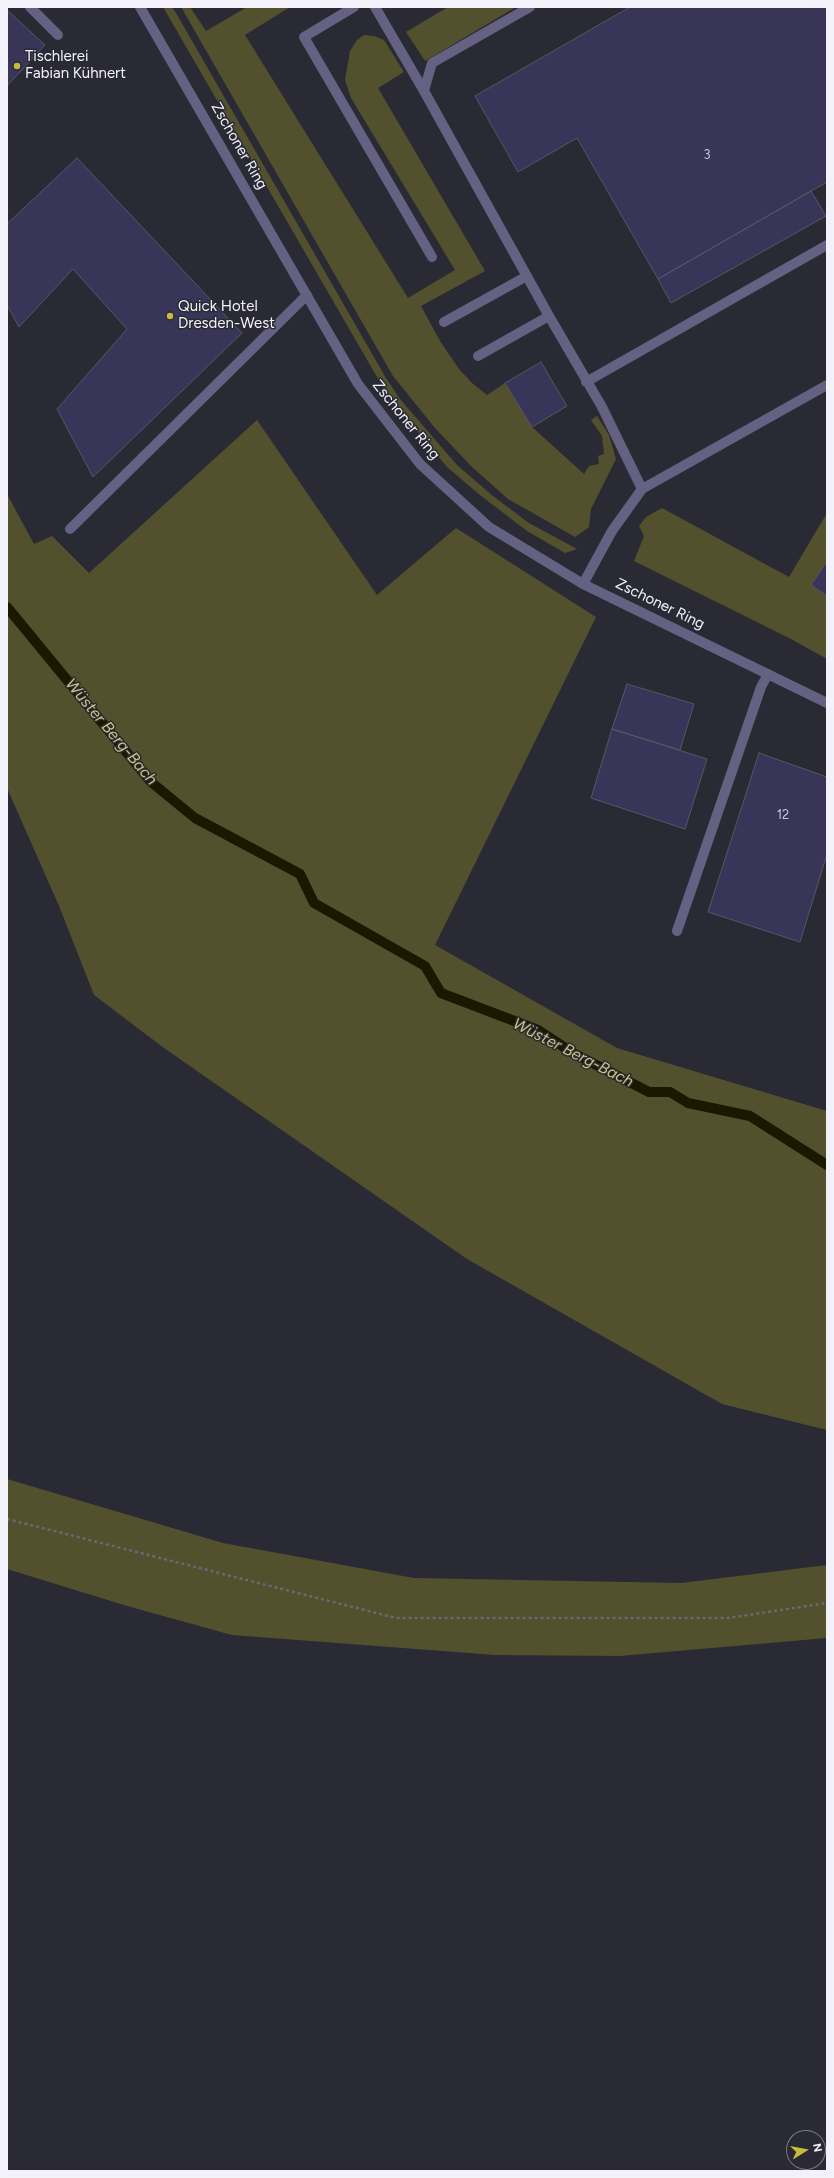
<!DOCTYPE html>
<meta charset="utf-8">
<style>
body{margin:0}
#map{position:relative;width:834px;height:2178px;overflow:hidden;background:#2a2a35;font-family:Figtree,sans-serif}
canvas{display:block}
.frame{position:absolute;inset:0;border:8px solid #f3f2fa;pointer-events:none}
.north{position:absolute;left:786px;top:2130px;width:40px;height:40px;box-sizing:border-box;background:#2a2a35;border:1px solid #7a7a84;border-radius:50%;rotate:79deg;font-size:11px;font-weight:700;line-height:16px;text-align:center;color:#f3f2fa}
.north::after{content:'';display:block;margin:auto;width:14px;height:18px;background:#c7bb3c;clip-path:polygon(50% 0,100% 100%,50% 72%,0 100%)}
</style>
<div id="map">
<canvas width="834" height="2178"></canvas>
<div class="frame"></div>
<div class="north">N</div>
</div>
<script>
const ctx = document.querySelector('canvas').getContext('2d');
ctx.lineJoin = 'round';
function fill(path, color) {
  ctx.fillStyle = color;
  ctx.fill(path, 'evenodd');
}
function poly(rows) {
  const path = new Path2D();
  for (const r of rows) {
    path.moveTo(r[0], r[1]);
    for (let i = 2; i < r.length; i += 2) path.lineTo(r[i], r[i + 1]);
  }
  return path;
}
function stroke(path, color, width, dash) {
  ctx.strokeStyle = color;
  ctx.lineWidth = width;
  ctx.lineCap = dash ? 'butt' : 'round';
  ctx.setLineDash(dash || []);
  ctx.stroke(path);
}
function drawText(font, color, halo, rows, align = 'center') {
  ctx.font = font + ' Figtree,sans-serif';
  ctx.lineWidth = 3;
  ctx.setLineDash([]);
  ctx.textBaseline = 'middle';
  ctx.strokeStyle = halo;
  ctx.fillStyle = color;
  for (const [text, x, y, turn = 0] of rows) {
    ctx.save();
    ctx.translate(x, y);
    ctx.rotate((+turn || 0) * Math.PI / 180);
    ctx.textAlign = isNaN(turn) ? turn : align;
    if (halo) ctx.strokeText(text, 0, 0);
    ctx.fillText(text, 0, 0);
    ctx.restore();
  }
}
const green = poly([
 [163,7,172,7,176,13,386,378,400,399,457,465,493,496,529,523,577,549,565,553,527,531,480,495,447,467,388,396],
 [181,7,190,7,206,31,247,7,290,7,245,35,408,298,455,270,351,98,345,80,350,51,357,40,364,35,374,36,384,40,404,72,378,88,485,271,421,306,440,341,459,369,472,383,487,395,505,383,532,427,584,474,589,466,599,464,598,456,604,454,602,436,591,420,597,416,609,435,616,459,591,509,589,527,575,537,508,499,471,466,435,428,393,376],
 [448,7,516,7,425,61,406,32],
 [257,420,377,595,456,528,596,617,435,945,617,1048,827,1111,827,1430,722,1404,467,1259,164,1048,94,995,59,906,7,788,7,494,34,544,52,536,89,573],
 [662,508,789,577,827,513,827,659,791,639,634,561,644,536,639,526,646,517],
 [7,1479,223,1543,414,1578,681,1583,827,1565,827,1638,620,1656,495,1655,232,1635,127,1606,7,1569]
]);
const stream = poly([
 [7,607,151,782,195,818,300,874,314,903,425,966,441,993,538,1030,573,1053,649,1092,670,1092,688,1103,750,1116,827,1165]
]);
const building = poly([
 [630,7,827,7,827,182,658,279,577,138,518,172,475,96,630,7],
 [7,10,45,45,7,86,7,10],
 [77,158,242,333,93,477,57,409,127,329,73,269,19,327,7,305,7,224,77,158],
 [811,191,826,216,671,303,658,279,811,191],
 [541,362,567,406,532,427,505,383,541,362],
 [827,561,827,596,811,585,827,561],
 [627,684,694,704,680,750,612,729,627,684],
 [612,729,707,759,685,829,591,798,612,729],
 [759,753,827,777,827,854,800,942,708,912,759,753]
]);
const path = poly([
 [7,1519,396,1618,728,1618,827,1603]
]);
const minor = poly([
 [30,7,58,35],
 [140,7,358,384,420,464,489,527,583,584,827,703],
 [354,7,304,37,432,257],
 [375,7,424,91],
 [530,7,432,63,424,91,549,316,602,407,642,489],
 [444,322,527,276],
 [478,356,549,316],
 [586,382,827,245],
 [70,529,307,295],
 [583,584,612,531,642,489,827,385],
 [677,931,761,687,768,674]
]);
const markers = [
 [17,66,4,"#c7bb3c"],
 [170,316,4,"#c7bb3c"]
];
const numberNames = [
 ["3",707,155],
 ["12",783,815]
];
const poiNames = [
 ["Tischlerei",25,57],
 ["Fabian Kühnert",25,74],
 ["Quick Hotel",178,307],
 ["Dresden-West",178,324]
];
const streetNames = [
 ["Zschoner Ring",239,146,60],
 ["Zschoner Ring",406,420,51],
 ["Zschoner Ring",660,604,26]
];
const waterNames = [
 ["Wüster Berg-Bach",111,732,50],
 ["Wüster Berg-Bach",573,1053,27]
];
fill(green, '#53502d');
stroke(stream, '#1b1800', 10);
fill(building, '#393558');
stroke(building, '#575662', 1);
stroke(path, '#696973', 2.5, [3, 3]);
stroke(minor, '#646183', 10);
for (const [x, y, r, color] of markers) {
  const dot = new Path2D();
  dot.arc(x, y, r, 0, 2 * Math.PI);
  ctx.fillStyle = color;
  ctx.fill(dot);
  stroke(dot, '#2a2a35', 1.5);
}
drawText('13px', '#c4c3d2', null, numberNames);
drawText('15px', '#f3f2fa', '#2a2a35', poiNames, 'left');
drawText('15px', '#f3f2fa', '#2a2a35', streetNames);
drawText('italic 16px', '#c9c37e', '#2a2a35', waterNames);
</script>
